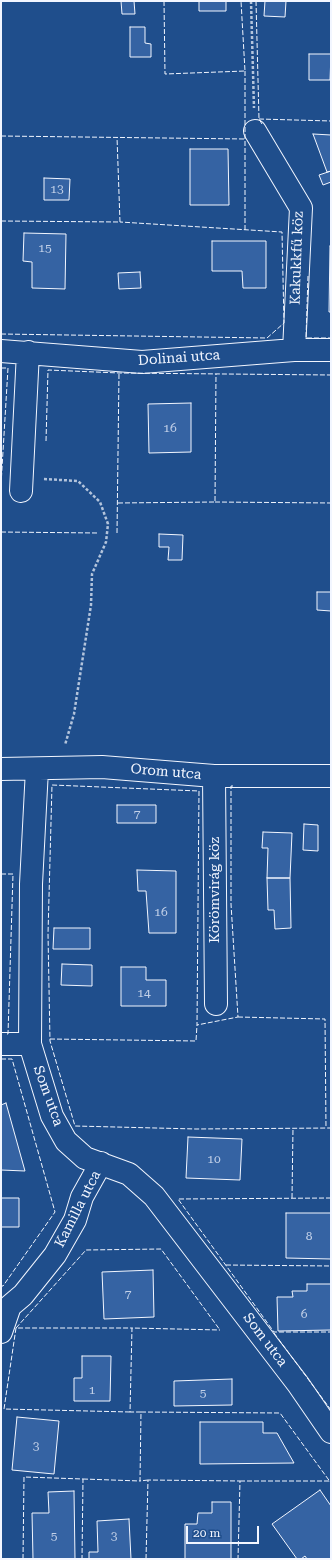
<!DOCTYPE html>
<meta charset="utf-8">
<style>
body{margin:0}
#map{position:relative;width:332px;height:1560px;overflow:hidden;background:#1f4e8c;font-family:"Roboto Serif",serif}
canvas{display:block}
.frame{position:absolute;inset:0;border:2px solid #f2f6ff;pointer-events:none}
.scale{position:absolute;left:186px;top:1526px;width:73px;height:18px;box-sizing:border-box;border:2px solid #f2f6ff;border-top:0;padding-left:5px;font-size:12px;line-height:14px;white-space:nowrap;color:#f2f6ff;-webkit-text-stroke:3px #1f4e8c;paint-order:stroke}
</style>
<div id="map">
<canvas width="332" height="1560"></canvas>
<div class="frame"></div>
<div class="scale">20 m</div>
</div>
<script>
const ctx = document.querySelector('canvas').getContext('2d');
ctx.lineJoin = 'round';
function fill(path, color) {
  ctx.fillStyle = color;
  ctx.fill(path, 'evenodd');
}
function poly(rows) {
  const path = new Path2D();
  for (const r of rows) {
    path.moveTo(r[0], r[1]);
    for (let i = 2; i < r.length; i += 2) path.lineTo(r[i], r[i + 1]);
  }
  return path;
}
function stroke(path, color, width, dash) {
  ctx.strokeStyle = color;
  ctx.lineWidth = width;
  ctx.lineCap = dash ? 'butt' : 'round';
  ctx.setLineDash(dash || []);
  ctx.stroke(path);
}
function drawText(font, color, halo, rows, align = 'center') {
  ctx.font = font + ' "Roboto Serif",serif';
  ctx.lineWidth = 3;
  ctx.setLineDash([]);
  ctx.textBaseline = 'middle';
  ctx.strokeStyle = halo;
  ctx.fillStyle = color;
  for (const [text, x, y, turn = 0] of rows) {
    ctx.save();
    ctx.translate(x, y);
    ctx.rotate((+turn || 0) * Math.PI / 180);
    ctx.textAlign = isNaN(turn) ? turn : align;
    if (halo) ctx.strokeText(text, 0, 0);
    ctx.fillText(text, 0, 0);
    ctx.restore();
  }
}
const building = poly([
 [121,1,134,1,135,14,122,14,121,1],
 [199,1,226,1,226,11,199,11,199,1],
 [265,1,286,1,285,17,264,16,265,1],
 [130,27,145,27,145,43,151,44,151,57,130,57,130,27],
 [309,54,331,54,330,80,309,80,309,54],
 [313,134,331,135,331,171,327,172,313,134],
 [190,149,228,149,229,205,190,205,190,149],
 [331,171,331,182,323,185,319,175,331,171],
 [44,178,70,179,69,200,44,200,44,178],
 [24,233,66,234,65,289,32,288,32,262,23,261,24,233],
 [212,241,266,241,266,288,243,288,242,271,212,271,212,241],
 [330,246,331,246,331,312,329,312,330,246],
 [140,272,141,288,119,289,118,273,140,272],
 [191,403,191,452,149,453,148,404,191,403],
 [159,534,183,535,182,560,168,560,169,547,159,547,159,534],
 [317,592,331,592,331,611,317,610,317,592],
 [117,805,156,805,156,823,117,823,117,805],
 [304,824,318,825,318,851,303,850,304,824],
 [263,832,292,833,290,878,267,878,268,848,262,848,263,832],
 [137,870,176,871,176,933,149,933,146,891,138,891,137,870],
 [267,878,290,878,291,928,275,929,274,910,268,910,267,878],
 [54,928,90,928,90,949,53,949,54,928],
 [62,964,92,965,92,986,61,985,62,964],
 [121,967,146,967,146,980,166,980,166,1006,121,1006,121,967],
 [6,1103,25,1171,1,1170,1,1105,6,1103],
 [188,1137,242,1139,240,1180,186,1178,188,1137],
 [1,1198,19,1198,19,1227,1,1227,1,1198],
 [286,1213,331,1213,331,1259,286,1258,286,1213],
 [153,1270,154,1317,104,1319,102,1272,153,1270],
 [307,1284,331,1284,331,1330,278,1331,277,1297,293,1297,292,1291,307,1291,307,1284],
 [82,1356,111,1356,110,1401,74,1401,74,1378,82,1378,82,1356],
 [232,1379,232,1405,174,1406,174,1381,232,1379],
 [17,1417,59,1421,54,1474,12,1470,17,1417],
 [200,1422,263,1422,263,1433,277,1433,294,1463,200,1464,200,1422],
 [320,1490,331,1506,331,1559,307,1559,305,1556,301,1559,297,1559,272,1524,320,1490],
 [74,1491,75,1559,33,1559,32,1513,49,1513,48,1492,74,1491],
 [212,1502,231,1502,231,1559,185,1559,185,1524,197,1524,198,1513,212,1513,212,1502],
 [129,1519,131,1559,89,1559,89,1552,98,1552,97,1521,129,1519]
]);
const path = poly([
 [251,1,254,108],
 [44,479,78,481,100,502,108,524,106,542,92,574,91,605,74,714,65,745]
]);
const street = poly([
 [255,131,301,208,294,350],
 [1,351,142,362,294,350,331,350],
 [21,491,28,352],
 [1,769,102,767,214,776,331,776],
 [37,769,31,884,30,1044,52,1116,66,1141,85,1158,129,1174,154,1196,298,1384,331,1432],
 [214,776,216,1004],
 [1,1044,30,1044],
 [1,1332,10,1306,23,1295,55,1255,75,1220,82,1197,101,1163]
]);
const fence = poly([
 [164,1,165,74,245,71,241,1],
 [256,1,259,119,262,124],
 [245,71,245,230],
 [259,119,331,121],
 [1,136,245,139],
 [1,221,120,222,117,137],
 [308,276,306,338,331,338],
 [1,334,267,338,284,323,282,232,120,222],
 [1,368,8,368,1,485],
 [46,441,48,370,119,373,331,375],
 [215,502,331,503],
 [118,503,215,502,216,374],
 [1,532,97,533],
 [117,533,119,373],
 [233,786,231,786,231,904,238,1017,197,1025,199,791,52,785,48,934,50,1041,75,1126,196,1129,331,1128],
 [1,874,13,874,8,1034,6,1034],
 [238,1017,325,1019,326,1128],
 [50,1039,196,1041,197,1025],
 [1,1059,12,1059,55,1212,3,1286,1,1286],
 [292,1198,293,1128],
 [331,1198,178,1199,274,1332,331,1332],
 [226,1265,331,1266],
 [16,1328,86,1250,161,1249,220,1330],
 [274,1333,331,1410],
 [130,1412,4,1409,16,1328,132,1328],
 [141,1412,280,1413,331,1483],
 [83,1479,140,1481],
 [148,1480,140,1481,141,1412,130,1412,132,1328,220,1330],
 [240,1481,329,1481],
 [23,1559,24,1477,83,1479,82,1559],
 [146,1559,148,1480,240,1481,238,1559]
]);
const numberNames = [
 ["13",57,189],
 ["15",45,248],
 ["16",170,428],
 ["7",137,814],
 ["16",161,912],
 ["14",144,993],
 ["10",214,1159],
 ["8",309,1236],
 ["7",128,1294],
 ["6",304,1314],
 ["1",92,1390],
 ["5",203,1393],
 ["3",36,1446],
 ["5",54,1536],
 ["3",114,1536]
];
const streetNames = [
 ["Kakukkfű köz",297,258,-88],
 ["Dolinai utca",179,358,-4],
 ["Orom utca",166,772,5],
 ["Körömvirág köz",215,890,-90],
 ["Som utca",48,1096,70],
 ["Kamilla utca",78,1209,-63],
 ["Som utca",265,1340,53]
];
fill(building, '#3563a3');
stroke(building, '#f2f6ff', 1);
stroke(street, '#f2f6ff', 24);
stroke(path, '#b3c4dc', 2.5, [3, 2]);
stroke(street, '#1f4e8c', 22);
stroke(fence, '#f2f6ff', 1, [5, 2]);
drawText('12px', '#c3d1e8', null, numberNames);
drawText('14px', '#f2f6ff', '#1f4e8c', streetNames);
</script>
